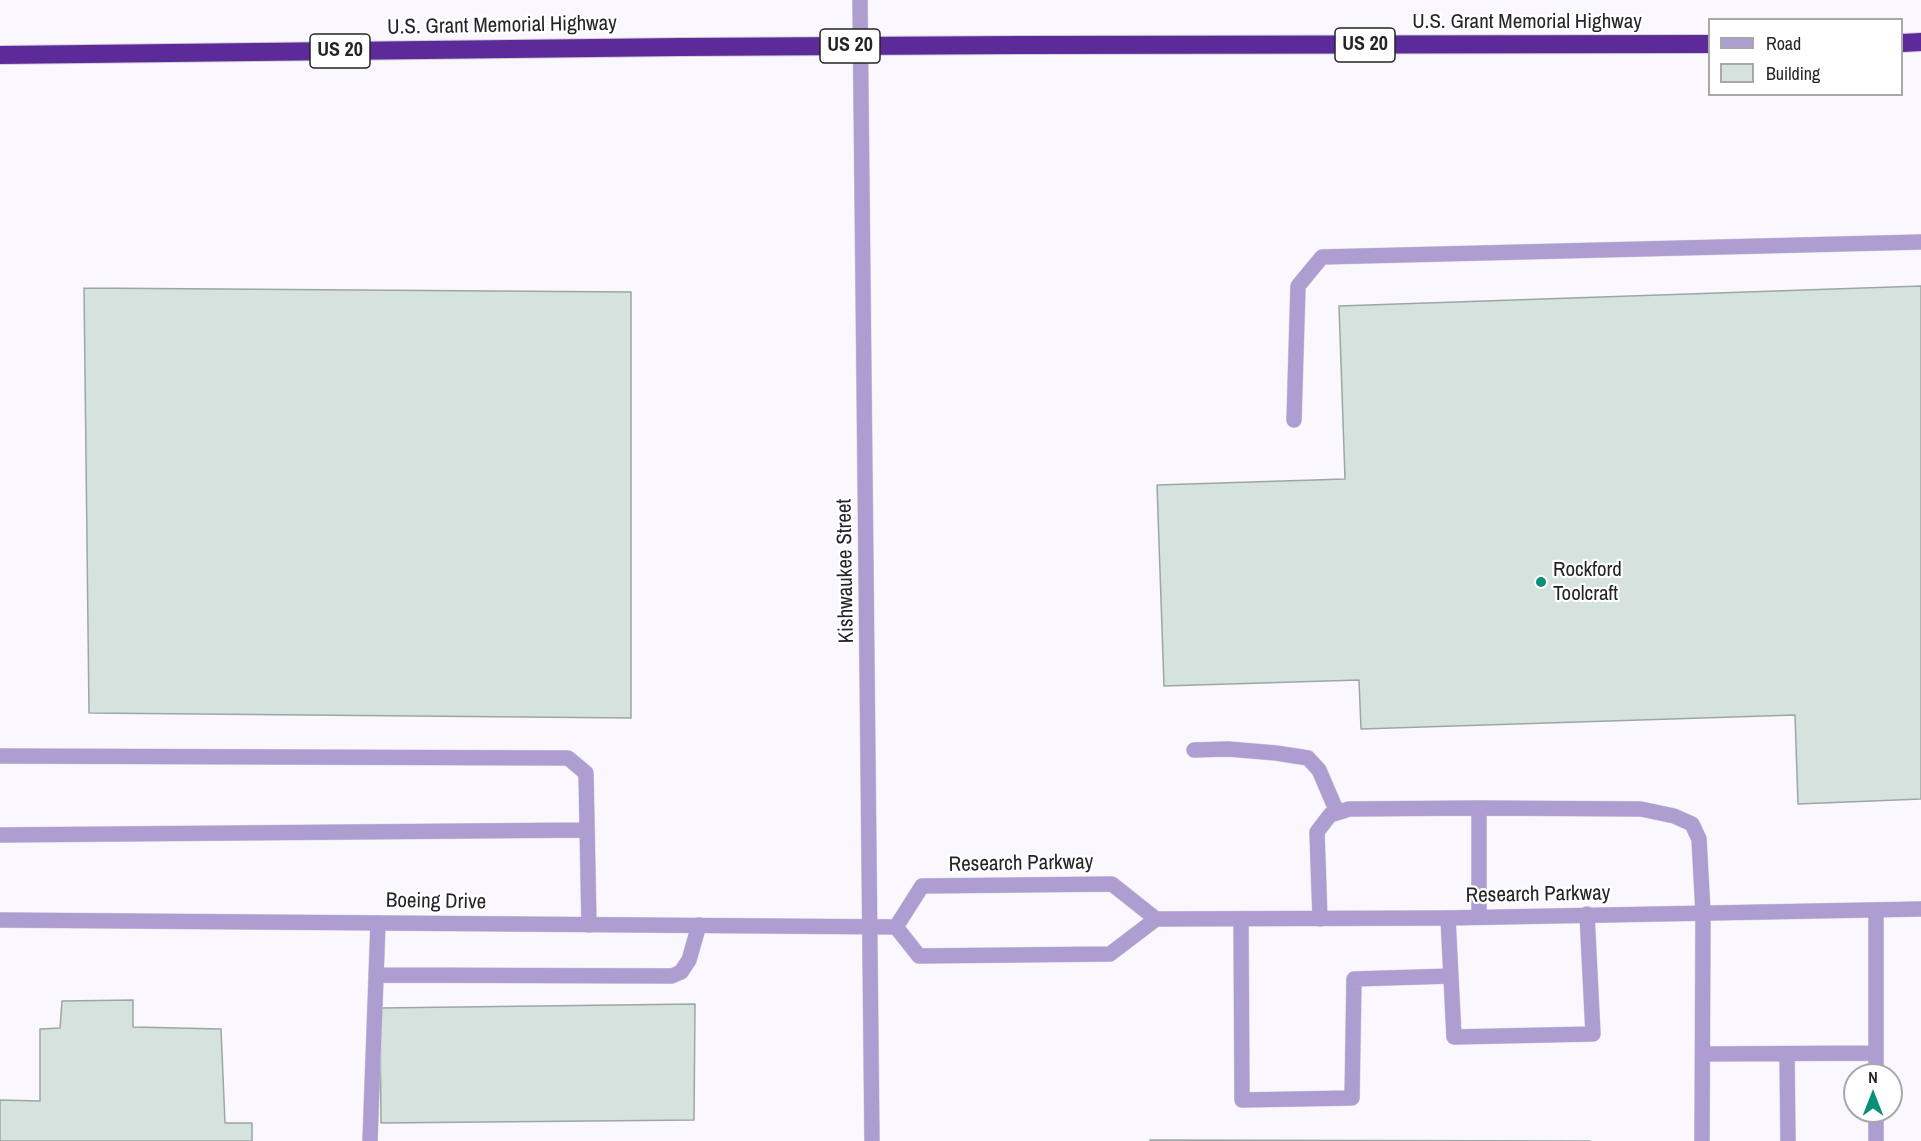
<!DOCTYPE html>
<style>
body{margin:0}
#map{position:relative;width:1921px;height:1141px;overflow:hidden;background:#faf8fe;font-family:"Archivo Narrow",sans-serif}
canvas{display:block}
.legend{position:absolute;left:1708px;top:18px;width:195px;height:78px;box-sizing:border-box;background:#fff;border:2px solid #a8a7a9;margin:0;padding:8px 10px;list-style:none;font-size:18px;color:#252427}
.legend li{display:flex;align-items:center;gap:12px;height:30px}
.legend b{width:30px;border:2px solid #a8a7a9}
.north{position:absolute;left:1843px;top:1063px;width:60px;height:60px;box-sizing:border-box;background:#fff;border:2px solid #a8a7a9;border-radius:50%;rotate:0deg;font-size:16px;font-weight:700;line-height:24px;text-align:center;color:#252427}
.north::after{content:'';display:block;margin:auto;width:21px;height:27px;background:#088f76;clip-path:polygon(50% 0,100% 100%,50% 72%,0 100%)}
</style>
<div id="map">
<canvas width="1921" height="1141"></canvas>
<ul class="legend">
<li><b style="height:8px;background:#ad9dd1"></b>Road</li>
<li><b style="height:16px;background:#d6e2de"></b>Building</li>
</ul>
<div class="north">N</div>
</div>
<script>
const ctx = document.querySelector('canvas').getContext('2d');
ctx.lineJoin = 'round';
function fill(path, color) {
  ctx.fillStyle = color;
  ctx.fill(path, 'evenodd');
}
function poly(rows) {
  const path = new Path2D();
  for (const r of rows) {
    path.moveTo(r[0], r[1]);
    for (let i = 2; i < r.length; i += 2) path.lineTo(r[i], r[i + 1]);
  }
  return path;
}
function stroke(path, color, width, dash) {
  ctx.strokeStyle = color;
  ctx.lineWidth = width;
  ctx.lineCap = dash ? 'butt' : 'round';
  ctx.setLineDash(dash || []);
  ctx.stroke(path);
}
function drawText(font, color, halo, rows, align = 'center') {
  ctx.font = font + ' "Archivo Narrow",sans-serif';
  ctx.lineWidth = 4.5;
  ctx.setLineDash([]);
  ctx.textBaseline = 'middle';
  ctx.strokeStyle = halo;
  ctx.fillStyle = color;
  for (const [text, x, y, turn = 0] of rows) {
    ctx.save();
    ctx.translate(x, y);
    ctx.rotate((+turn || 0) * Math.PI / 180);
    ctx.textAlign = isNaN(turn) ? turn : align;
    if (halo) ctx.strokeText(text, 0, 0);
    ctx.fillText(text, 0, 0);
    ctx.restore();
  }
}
const building = poly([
 [1921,286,1921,799,1798,804,1795,715,1361,729,1359,680,1164,686,1157,485,1345,479,1339,306,1921,286],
 [84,288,631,292,631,718,89,713,84,288],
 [133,1000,133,1027,221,1029,225,1123,252,1123,252,1141,0,1141,0,1100,40,1101,40,1029,60,1028,62,1001,133,1000],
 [695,1004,694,1120,381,1123,380,1008,695,1004],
 [1150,1140,1590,1141,1150,1141,1150,1140]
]);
const service = poly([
 [1294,420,1298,286,1322,257,1921,242],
 [1194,750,1228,749,1276,753,1308,758,1319,770,1337,812],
 [0,756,568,758,586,773,589,925],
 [1479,808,1641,809,1674,816,1692,824,1699,839,1703,912,1702,1141],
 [0,835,586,830],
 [1448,918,1454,1037,1593,1034,1587,914],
 [1320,919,1317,832,1330,815,1349,809,1479,808,1479,916],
 [1241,920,1242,1100,1352,1098,1354,979,1451,976],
 [376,975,672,976,681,972,689,960,699,925],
 [1703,1054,1876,1053],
 [1787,1054,1788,1141],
 [1876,1075,1876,910],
 [370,1141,378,923],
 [1876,1141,1876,1111]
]);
const minor = poly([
 [0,920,896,927],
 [896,927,919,956,1110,954,1156,919,1448,918,1921,909],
 [896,927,922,886,1112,884,1156,919]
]);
const tertiary = poly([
 [860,0,872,1141]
]);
const motorway = poly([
 [1902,43,1921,42],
 [1020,45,1710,44],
 [0,55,680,47]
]);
const motorwayBridge = poly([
 [680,47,1020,45]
]);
const markers = [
 [1541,582,6,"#088f76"]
];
const shields = [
 [1365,45,60],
 [850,46,60],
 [340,51,60]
];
const shieldNames = [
 ["US 20",1365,45],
 ["US 20",850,46],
 ["US 20",340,51]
];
const streetNames = [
 ["U.S. Grant Memorial Highway",1527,22],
 ["U.S. Grant Memorial Highway",502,26,-1],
 ["Kishwaukee Street",846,571,-91],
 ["Research Parkway",1021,864,-1],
 ["Research Parkway",1538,895,-1],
 ["Boeing Drive",436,902,1]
];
const poiNames = [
 ["Rockford",1553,570],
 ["Toolcraft",1553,594]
];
fill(building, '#d6e2de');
stroke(building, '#9ca7a4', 1.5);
stroke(service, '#d4d2d7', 16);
stroke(minor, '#d4d2d7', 16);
stroke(tertiary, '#d4d2d7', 16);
stroke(motorway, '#d4d2d7', 20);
stroke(service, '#ad9dd1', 15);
stroke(minor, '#ad9dd1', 15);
stroke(tertiary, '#ad9dd1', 15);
stroke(motorway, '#5c2b99', 18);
stroke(motorwayBridge, '#d4d2d7', 20, []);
stroke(motorwayBridge, '#5c2b99', 18);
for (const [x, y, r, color] of markers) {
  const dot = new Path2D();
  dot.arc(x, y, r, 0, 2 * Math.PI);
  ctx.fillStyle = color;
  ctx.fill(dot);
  stroke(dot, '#fff', 2);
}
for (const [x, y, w] of shields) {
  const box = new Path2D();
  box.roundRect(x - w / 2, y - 17, w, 34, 4.5);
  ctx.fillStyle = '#fff';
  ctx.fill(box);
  stroke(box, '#252427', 1.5);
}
drawText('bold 20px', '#252427', null, shieldNames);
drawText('21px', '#252427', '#fff', streetNames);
drawText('21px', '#252427', '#fff', poiNames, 'left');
</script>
